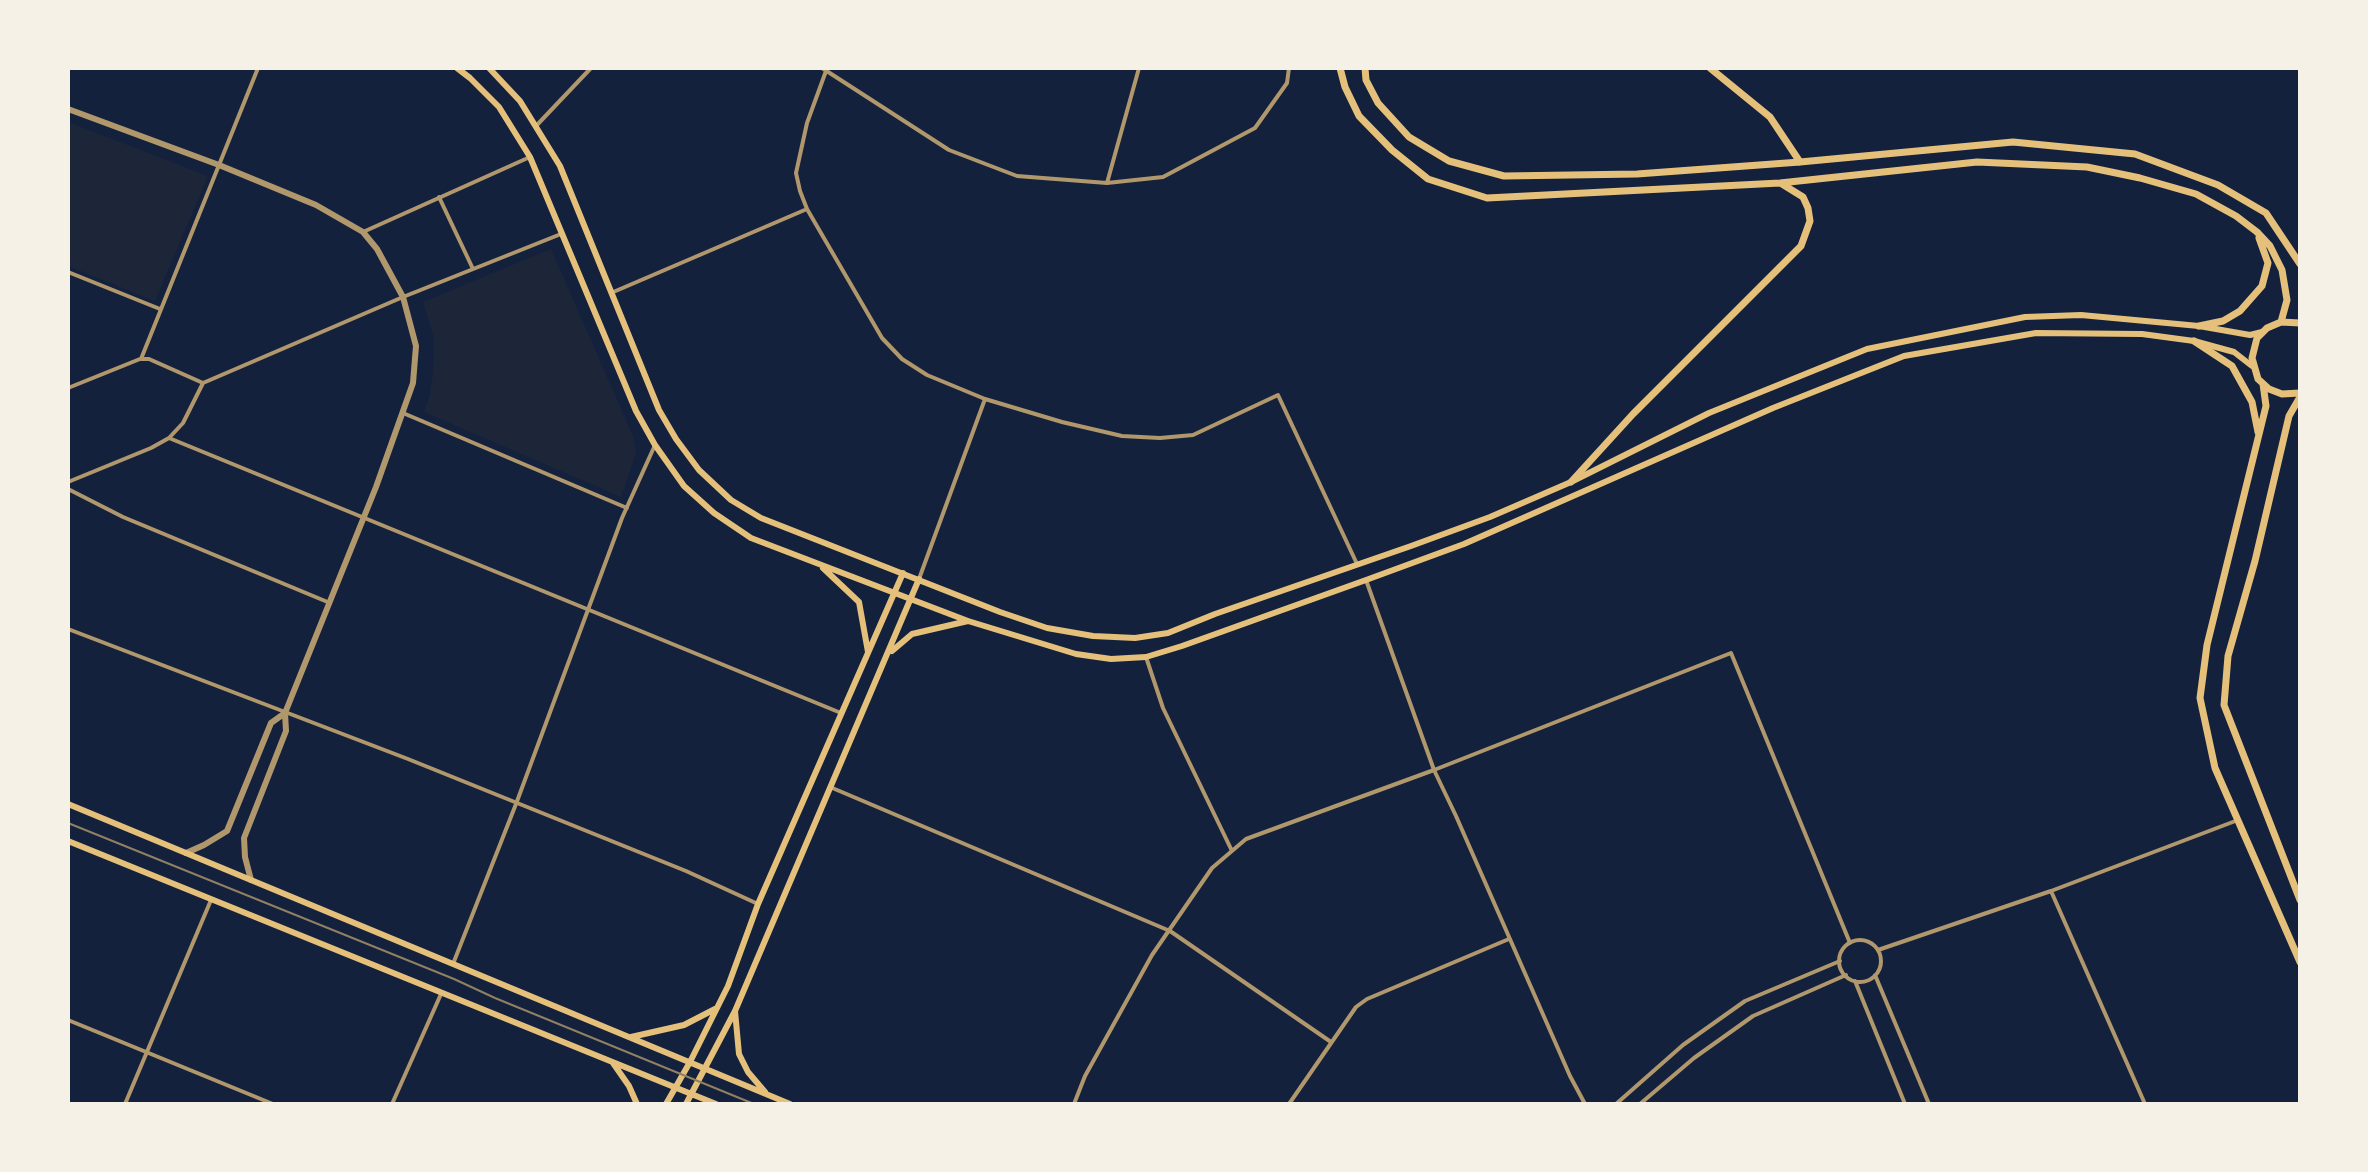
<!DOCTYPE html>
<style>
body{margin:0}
#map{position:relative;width:2368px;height:1172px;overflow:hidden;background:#14213d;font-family:Georgia,serif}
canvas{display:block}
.frame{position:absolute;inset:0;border:70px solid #f6f1e7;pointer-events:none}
</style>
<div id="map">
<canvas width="2368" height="1172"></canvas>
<div class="frame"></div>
</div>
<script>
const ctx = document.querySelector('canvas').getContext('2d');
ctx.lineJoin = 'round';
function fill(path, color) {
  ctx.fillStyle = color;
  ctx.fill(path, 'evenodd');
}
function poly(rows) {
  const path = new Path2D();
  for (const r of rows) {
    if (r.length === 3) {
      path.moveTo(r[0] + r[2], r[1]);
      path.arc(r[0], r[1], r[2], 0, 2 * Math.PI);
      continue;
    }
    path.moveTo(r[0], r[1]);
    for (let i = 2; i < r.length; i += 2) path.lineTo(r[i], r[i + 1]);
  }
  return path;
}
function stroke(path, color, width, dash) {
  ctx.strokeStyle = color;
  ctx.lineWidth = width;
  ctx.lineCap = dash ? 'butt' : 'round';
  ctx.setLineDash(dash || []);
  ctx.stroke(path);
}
const green = poly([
 [68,122,208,176,155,301,68,266],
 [551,249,633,436,636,453,621,497,424,412,430,394,433,374,434,338,423,302]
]);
const minor = poly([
 [822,68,949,150,1017,176,1107,183,1163,177,1255,128,1287,83,1289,68],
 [826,71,807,123,796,173,800,191,807,209,882,338,902,359,927,375,985,399,919,579],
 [536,126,591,68],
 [1107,183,1139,68],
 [439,197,473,269],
 [363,232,530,157],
 [68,272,160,309],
 [611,293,807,209],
 [141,359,258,68],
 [68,388,140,359,149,359,203,383,403,297,561,234],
 [985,399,1062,422,1122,436,1160,438,1193,435,1278,395,1357,564],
 [403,413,627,508],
 [169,438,841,713],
 [68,482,151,448,169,438,183,423,203,383],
 [68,489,123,517,330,603],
 [1366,580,1434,770,1456,816,1570,1076,1585,1104],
 [68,629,408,759,686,871,758,904],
 [1146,657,1163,708,1232,851],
 [830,787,1170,931,1331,1042],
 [2051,891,2238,820],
 [1860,961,21],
 [1878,950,2051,891,2145,1104],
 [453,964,516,804,622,518,655,445],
 [1875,975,1929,1104],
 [1855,981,1905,1104],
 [68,1020,273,1104],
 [125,1104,211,900],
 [392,1104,441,994],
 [1074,1104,1085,1076,1152,955,1212,868,1246,839,1434,770,1731,653,1850,943],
 [1289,1104,1356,1007,1367,999,1509,939],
 [1616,1104,1683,1045,1745,1001,1840,961],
 [1640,1104,1694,1058,1753,1016,1846,975]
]);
const tertiary = poly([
 [68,109,219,165,316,205,363,232,377,249,403,297,416,346,413,383,376,487,285,713,286,731,244,838,245,857,251,880],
 [186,853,204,845,227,831,271,723,285,713]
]);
const secondary = poly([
 [457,68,470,78,499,107,530,157,636,411,655,445,684,486,714,513,751,538,968,621,1076,654,1111,659,1146,657,1182,646,1366,580,1464,544,1773,408,1904,356,2036,333,2142,334,2194,341,2234,352,2252,366],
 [489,68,520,101,560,166,659,410,676,439,699,470,731,500,761,518,1000,612,1047,628,1093,636,1135,638,1168,633,1215,614,1411,546,1490,517,1571,482,1709,413,1867,349,2025,317,2081,315,2199,326,2250,335,2262,332],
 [823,568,859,602,868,652],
 [892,651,912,634,968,621],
 [68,804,790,1104],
 [68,841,716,1104],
 [735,1011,739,1054,748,1072,765,1092],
 [631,1037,684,1025,715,1009],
 [613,1063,629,1086,637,1104],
 [666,1104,690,1062,728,986,758,904,903,573],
 [686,1104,735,1011,919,579]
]);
const primary = poly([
 [1340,68,1345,87,1359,116,1392,150,1428,179,1487,198,1780,183,1977,162,2087,167,2140,178,2196,194,2236,216,2257,232,2270,246,2282,270,2287,300,2281,322],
 [1365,68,1366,80,1378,103,1409,137,1449,161,1504,176,1637,174,1800,162,2013,142,2135,154,2218,185,2266,213,2300,264],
 [1710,68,1770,117,1800,162],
 [2300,323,2281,322,2267,328,2257,338,2252,358,2258,379,2269,389,2282,394,2300,393],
 [2199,326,2223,321,2240,311,2262,286,2268,263,2259,238],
 [2194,341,2232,366,2252,402,2258,432],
 [2263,384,2266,406,2207,645,2200,698,2215,768,2300,962],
 [2300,397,2289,416,2255,561,2228,656,2224,705,2300,900],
 [1571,482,1633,414,1801,246,1810,221,1808,208,1803,197,1782,184]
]);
const tram = poly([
 [68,823,454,979,495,998,754,1104]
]);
fill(green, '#1d2539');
stroke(minor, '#b1986c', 4);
stroke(tertiary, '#b1986c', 6);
stroke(secondary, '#e5c07b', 6);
stroke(primary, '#e5c07b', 7);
stroke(tram, '#918062', 2);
</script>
